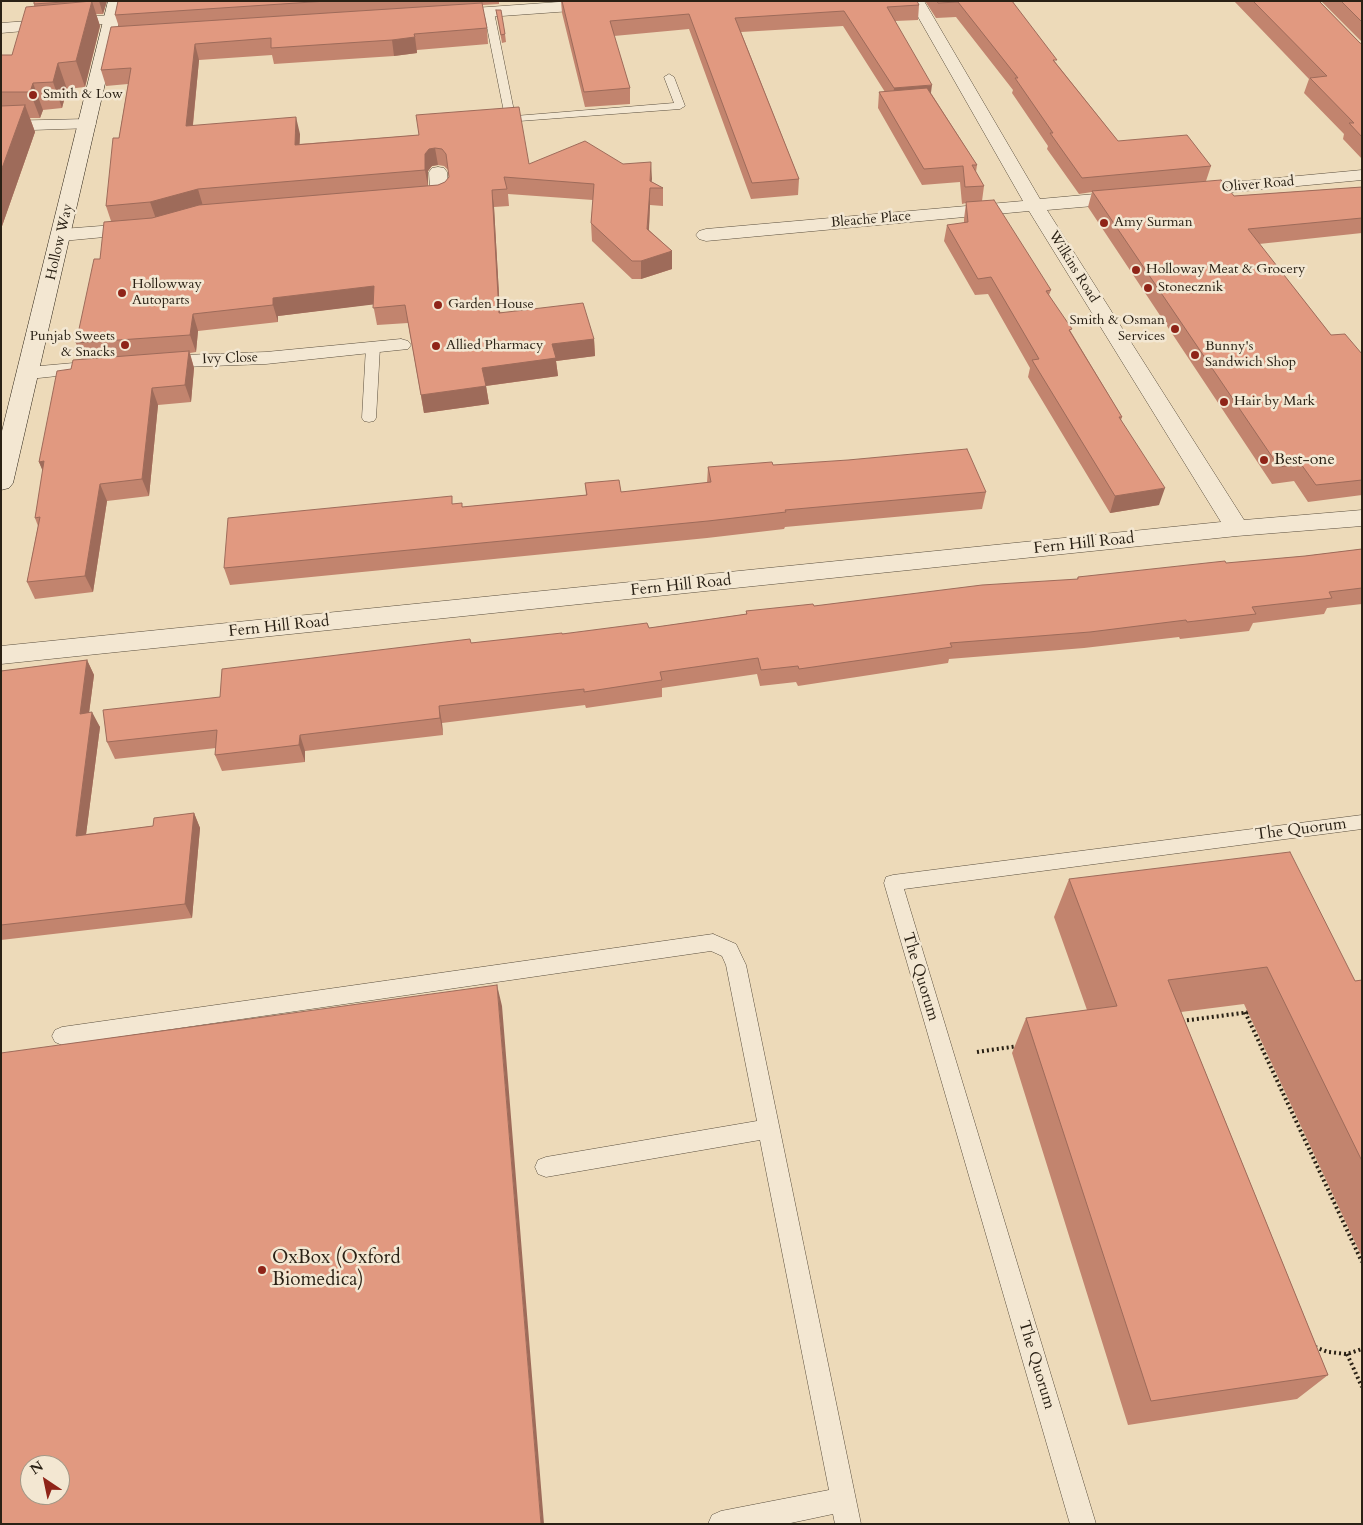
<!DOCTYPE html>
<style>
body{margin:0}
#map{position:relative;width:1363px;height:1525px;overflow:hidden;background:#eddab9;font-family:Cardo,serif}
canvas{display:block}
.frame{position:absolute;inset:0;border:2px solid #2a2115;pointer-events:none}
.north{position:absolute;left:20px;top:1455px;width:50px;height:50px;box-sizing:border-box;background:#f3e7d2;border:1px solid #a39886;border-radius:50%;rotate:326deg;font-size:14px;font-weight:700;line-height:20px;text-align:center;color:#2a2115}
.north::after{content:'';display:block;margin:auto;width:18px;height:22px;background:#8f2418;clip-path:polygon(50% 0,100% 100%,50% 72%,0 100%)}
</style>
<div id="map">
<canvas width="1363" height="1525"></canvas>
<div class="frame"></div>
<div class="north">N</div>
</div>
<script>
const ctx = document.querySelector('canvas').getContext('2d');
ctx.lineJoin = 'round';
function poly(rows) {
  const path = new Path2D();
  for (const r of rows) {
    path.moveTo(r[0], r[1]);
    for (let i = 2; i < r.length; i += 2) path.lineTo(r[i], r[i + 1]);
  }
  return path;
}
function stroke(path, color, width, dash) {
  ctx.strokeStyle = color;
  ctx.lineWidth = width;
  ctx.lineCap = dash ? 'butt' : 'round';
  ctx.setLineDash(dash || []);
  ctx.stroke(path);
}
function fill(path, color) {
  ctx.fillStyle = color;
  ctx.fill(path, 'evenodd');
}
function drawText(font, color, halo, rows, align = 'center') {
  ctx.font = font + ' Cardo,serif';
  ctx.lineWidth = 5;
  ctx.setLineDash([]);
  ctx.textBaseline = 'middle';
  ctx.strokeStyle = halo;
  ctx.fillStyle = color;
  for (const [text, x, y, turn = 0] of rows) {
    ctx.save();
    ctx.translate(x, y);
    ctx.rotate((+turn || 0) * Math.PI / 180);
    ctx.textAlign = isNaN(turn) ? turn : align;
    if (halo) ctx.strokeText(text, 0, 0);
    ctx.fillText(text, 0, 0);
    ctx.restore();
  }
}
const path = poly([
 [1245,1012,1362,1262],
 [1182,1021,1250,1012],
 [977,1052,1018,1046],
 [1315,1347,1328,1352,1347,1354,1362,1349],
 [1347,1354,1362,1387]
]);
const lane = poly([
 [489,9,494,12,515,116,674,103,664,77,669,74,674,77,685,106,680,109,506,122,484,12,489,9],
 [373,343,380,347,376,418,374,421,369,422,364,421,362,418,366,347,373,343],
 [1362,815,1362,829,904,889,1096,1524,1070,1524,884,883,886,877,893,875,1362,815],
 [713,934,736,944,746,965,861,1524,835,1524,833,1514,786,1524,708,1524,712,1515,721,1511,829,1490,760,1140,546,1177,538,1174,535,1167,538,1160,546,1157,757,1121,726,965,722,956,711,951,62,1045,55,1042,52,1036,55,1030,62,1027,713,934]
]);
const street = poly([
 [573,1,648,1,646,4,641,6,446,20,441,18,438,15,441,12,446,10,573,1],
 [909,1,924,1,1040,199,1128,191,1135,193,1137,197,1135,201,1128,203,1047,210,1244,520,1362,510,1362,526,1237,536,1,664,1,646,1221,522,1029,211,706,241,699,239,696,235,699,231,706,229,1023,201,909,1],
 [111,15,116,17,119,20,116,23,1,33,1,23,111,15],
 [87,119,93,120,96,124,93,128,1,131,1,121,87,119],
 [438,167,444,168,447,172,449,194,446,198,413,203,406,201,404,197,406,193,430,190,429,172,432,168,438,167],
 [1362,170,1362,180,1191,196,1185,195,1182,191,1185,187,1191,186,1362,170],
 [140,223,147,225,149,229,147,233,62,241,55,239,52,235,55,231,62,229,140,223],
 [401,339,408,341,411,345,408,349,266,364,155,368,148,366,144,362,148,358,155,356,266,352,401,339],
 [107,360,114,362,118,366,114,370,29,379,21,378,18,373,21,368,29,367,107,360]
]);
const secondary = poly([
 [108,1,124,1,13,483,9,488,1,490,1,435,108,1]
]);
const wall = poly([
 [34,1,107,1,103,14,96,14,100,26,85,87,67,89,62,108,43,110,40,118,30,118,35,132,1,229,1,55,12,55,34,6],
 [118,1,499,1,499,4,482,5,487,28,488,44,417,50,417,53,394,56,274,64,272,55,199,60,193,125,300,134,299,144,419,135,529,164,652,182,663,188,663,206,650,205,649,230,672,251,672,269,641,279,632,279,592,241,591,223,593,200,508,194,509,206,494,207,500,312,594,339,595,356,556,361,558,376,486,386,489,404,424,413,408,323,377,325,373,304,278,316,278,322,198,331,196,352,190,353,194,368,191,402,158,405,149,496,107,501,93,592,35,599,27,582,38,526,35,518,43,471,39,462,71,369,82,359,76,343,111,221,106,206,119,138,128,84,106,86,101,70,119,27,115,15],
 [438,165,444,166,448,170,449,177,445,182,438,185,428,186,428,171,432,166],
 [561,1,917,1,919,5,918,20,895,21,931,93,977,165,976,172,984,186,982,201,1051,290,1049,295,1122,417,1121,420,1159,505,1110,513,1028,377,1030,368,988,294,975,295,944,241,947,225,964,223,964,219,966,203,962,204,960,182,922,185,878,108,879,92,885,92,843,26,741,32,799,179,798,195,751,199,689,29,614,36,630,88,630,104,585,107,562,13],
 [925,1,1025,1,1013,2,1056,63,1118,141,1211,166,1206,181,1234,196,1362,187,1362,233,1259,244,1331,335,1362,354,1362,495,1308,502,1294,481,1272,484,1088,207,1092,192,1079,194,1047,149,1048,146,1012,93,1013,90,956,17,936,18],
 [1234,1,1319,1,1360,43,1362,44,1362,159,1343,139,1344,134,1304,93,1309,79],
 [1321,1,1362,1,1362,42],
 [496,10,505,34,506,42,502,43],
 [773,465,986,492,982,509,785,527,784,529,707,538,230,585,224,568,453,504,463,507,586,495,585,483,621,492,707,483,708,467],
 [1362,549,1362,604,1327,608,1324,614,1253,623,1249,631,1180,639,1179,637,1084,648,949,659,948,663,798,686,796,682,760,686,757,674,662,688,662,697,586,708,585,705,442,723,443,735,305,751,305,762,222,771,215,755,216,748,115,759,107,742,220,697,471,643,562,634,649,628,746,614,746,611,814,606,1077,579,1078,577,1305,556],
 [87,660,94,675,89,712,100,727,86,834,153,826,194,813,200,828,192,918,1,940,1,671],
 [1069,879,1355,981,1362,980,1362,1257,1244,1004,1181,1012,1328,1375,1297,1399,1128,1425,1012,1053,1026,1018,1087,1010,1054,917]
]);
const shadedWall = poly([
 [92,1,100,26,85,87,76,61],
 [99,1,107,1,103,14],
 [415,37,417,53,394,56,392,40],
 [195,44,199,60,191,143,186,126],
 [58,63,67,89,62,108,53,82],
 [33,83,43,110,40,118,30,92],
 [932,85,930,100,892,104,894,88],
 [25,105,35,132,1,229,1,171],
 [296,117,300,134,299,161,295,145],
 [435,148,438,165,432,166,428,171,428,187,425,170,425,154,429,149],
 [651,162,652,179,651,188,650,181],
 [650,188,650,205,648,246,647,229],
 [198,189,203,206,156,219,150,202],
 [492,190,494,207,501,330,499,313],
 [672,251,672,269,641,279,641,261],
 [374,286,377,304,278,316,278,322,273,305,273,298],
 [193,314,198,331,196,352,190,335],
 [594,339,595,356,556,361,558,376,485,386,482,368,552,344],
 [189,351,194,368,191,402,185,385],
 [486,386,489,404,424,413,421,395],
 [152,388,158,405,149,496,142,479],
 [44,461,46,479,39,462],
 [100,484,107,501,93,592,85,576],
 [1165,488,1159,505,1110,513,1115,496],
 [87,660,94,675,87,729,80,714],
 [439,706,442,723,443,735,440,718],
 [92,712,100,727,84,850,76,836],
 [300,735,305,751,305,762,299,745],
 [194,813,200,828,192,918,185,904],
 [497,985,502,1006,544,1524,541,1524]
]);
const building = poly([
 [34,1,78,1,34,4,34,1],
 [92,1,76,61,58,63,53,82,33,83,30,92,1,92,1,55,12,55,26,7,92,1],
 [118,1,327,1,115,15,118,1],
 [562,1,917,1,919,5,887,7,932,85,894,88,844,11,735,18,799,179,752,183,689,14,610,21,630,88,584,92,562,1],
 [937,1,1012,1,1057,60,1053,60,1118,141,1187,135,1211,166,1082,178,1050,133,1053,133,1015,78,1018,78,958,2,938,3,937,1],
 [1253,1,1319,1,1360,43,1362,44,1362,137,1349,123,1354,123,1310,78,1327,76,1253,1],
 [1341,1,1362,1,1362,22,1341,1],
 [482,3,487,28,414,34,415,37,392,40,271,48,271,38,195,44,186,126,296,117,295,145,419,135,416,115,519,107,529,164,585,141,623,164,651,162,650,181,663,188,650,188,647,229,672,251,641,261,632,261,591,223,594,184,504,177,507,189,492,190,499,313,583,303,594,339,552,344,556,358,482,368,486,386,421,395,405,305,373,308,374,286,273,298,273,305,193,314,190,335,76,343,94,259,100,259,104,222,152,218,199,205,438,185,445,182,449,177,446,154,442,149,435,148,429,149,425,154,425,170,198,189,150,202,106,206,113,138,119,138,131,68,101,70,111,27,482,3],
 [496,10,501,10,505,34,501,35,496,10],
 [927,88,977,165,972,165,984,186,965,187,963,166,924,169,879,92,927,88],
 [25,105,1,171,1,106,25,105],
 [1221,180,1234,196,1362,187,1362,218,1248,229,1331,335,1345,334,1362,354,1362,480,1316,485,1301,464,1279,467,1092,191,1221,180],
 [994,200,1051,290,1046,291,1072,329,1069,330,1122,417,1119,417,1165,488,1115,496,1032,360,1039,359,991,277,978,279,947,225,968,222,966,202,994,200],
 [189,351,185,385,152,388,142,479,100,484,85,576,27,582,40,517,35,518,44,461,39,462,57,371,71,369,73,360,189,351],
 [967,449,986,492,785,510,786,512,708,521,224,568,228,518,452,496,452,504,462,503,462,507,587,495,585,483,619,480,621,492,711,482,708,467,772,462,773,465,848,460,967,449],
 [1362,549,1362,588,1329,592,1332,598,1252,607,1256,614,1187,622,1186,620,1090,632,950,643,952,647,799,669,798,666,761,670,758,658,660,672,662,680,584,692,584,689,439,706,440,718,300,735,299,745,215,755,217,730,107,742,103,710,220,697,222,669,470,639,471,643,562,633,562,634,647,623,649,628,747,614,746,611,813,604,814,606,982,585,1078,579,1078,577,1225,561,1226,563,1305,556,1362,549],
 [87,660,80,714,92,712,76,836,153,826,154,818,194,813,185,904,1,925,1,671,87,660],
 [1290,852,1355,981,1362,980,1362,1161,1267,967,1168,980,1328,1375,1151,1401,1026,1018,1117,1006,1069,879,1290,852],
 [497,985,541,1524,1,1524,1,1053,497,985],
 [30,1465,60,1465,60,1495,30,1495,30,1465]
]);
const markers = [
 [33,95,5,"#8f2418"],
 [1104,223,5,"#8f2418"],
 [1136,270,5,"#8f2418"],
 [1148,288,5,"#8f2418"],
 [122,293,5,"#8f2418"],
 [438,305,5,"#8f2418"],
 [1175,329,5,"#8f2418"],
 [125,345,5,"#8f2418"],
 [436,346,5,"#8f2418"],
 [1195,355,5,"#8f2418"],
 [1224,402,5,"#8f2418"],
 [1264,460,5,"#8f2418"],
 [262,1270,5,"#8f2418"]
];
const farPoinames = [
 ["Smith & Low",43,95],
 ["Amy Surman",1114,223],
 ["Holloway Meat & Grocery",1146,270],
 ["Hollowway",132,285],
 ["Autoparts",132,301],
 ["Stonecznik",1158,288],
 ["Garden House",448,305],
 ["Smith & Osman",1165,321,"right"],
 ["Services",1165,337,"right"],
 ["Punjab Sweets",115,337,"right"],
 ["& Snacks",115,353,"right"],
 ["Allied Pharmacy",446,346],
 ["Bunny's",1205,347],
 ["Sandwich Shop",1205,363],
 ["Hair by Mark",1234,402]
];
const farStreetnames = [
 ["Oliver Road",1258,185,-5],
 ["Bleache Place",871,220,-5],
 ["Hollow Way",60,242,-77],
 ["Wilkins Road",1073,267,58],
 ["Ivy Close",230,359,-2]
];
const poiNames = [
 ["Best-one",1274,460]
];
const streetNames = [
 ["Fern Hill Road",1084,544,-6],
 ["Fern Hill Road",681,586,-6],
 ["Fern Hill Road",279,627,-6],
 ["The Quorum",1301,830,-7],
 ["The Quorum",920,977,73],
 ["The Quorum",1036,1365,73]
];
const nearPoinames = [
 ["OxBox (Oxford",272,1259],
 ["Biomedica)",272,1281]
];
stroke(lane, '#5b4f3e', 1);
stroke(street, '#5b4f3e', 1);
stroke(secondary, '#2a2115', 1);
stroke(path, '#2a2115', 4, [2, 3]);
fill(lane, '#f3e7d2');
fill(street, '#f3e7d2');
fill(secondary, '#f3e7d2');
fill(wall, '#c2846e');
fill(shadedWall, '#9e6b5a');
fill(building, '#e19980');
stroke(building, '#9e6b5a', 1);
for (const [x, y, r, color] of markers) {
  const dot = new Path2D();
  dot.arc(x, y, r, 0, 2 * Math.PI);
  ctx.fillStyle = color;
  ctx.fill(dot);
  stroke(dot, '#f3e7d2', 2);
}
drawText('14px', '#2a2115', '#f3e7d2', farPoinames, 'left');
drawText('14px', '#2a2115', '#f3e7d2', farStreetnames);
drawText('16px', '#2a2115', '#f3e7d2', poiNames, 'left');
drawText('16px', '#2a2115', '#f3e7d2', streetNames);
drawText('19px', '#2a2115', '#f3e7d2', nearPoinames, 'left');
</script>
